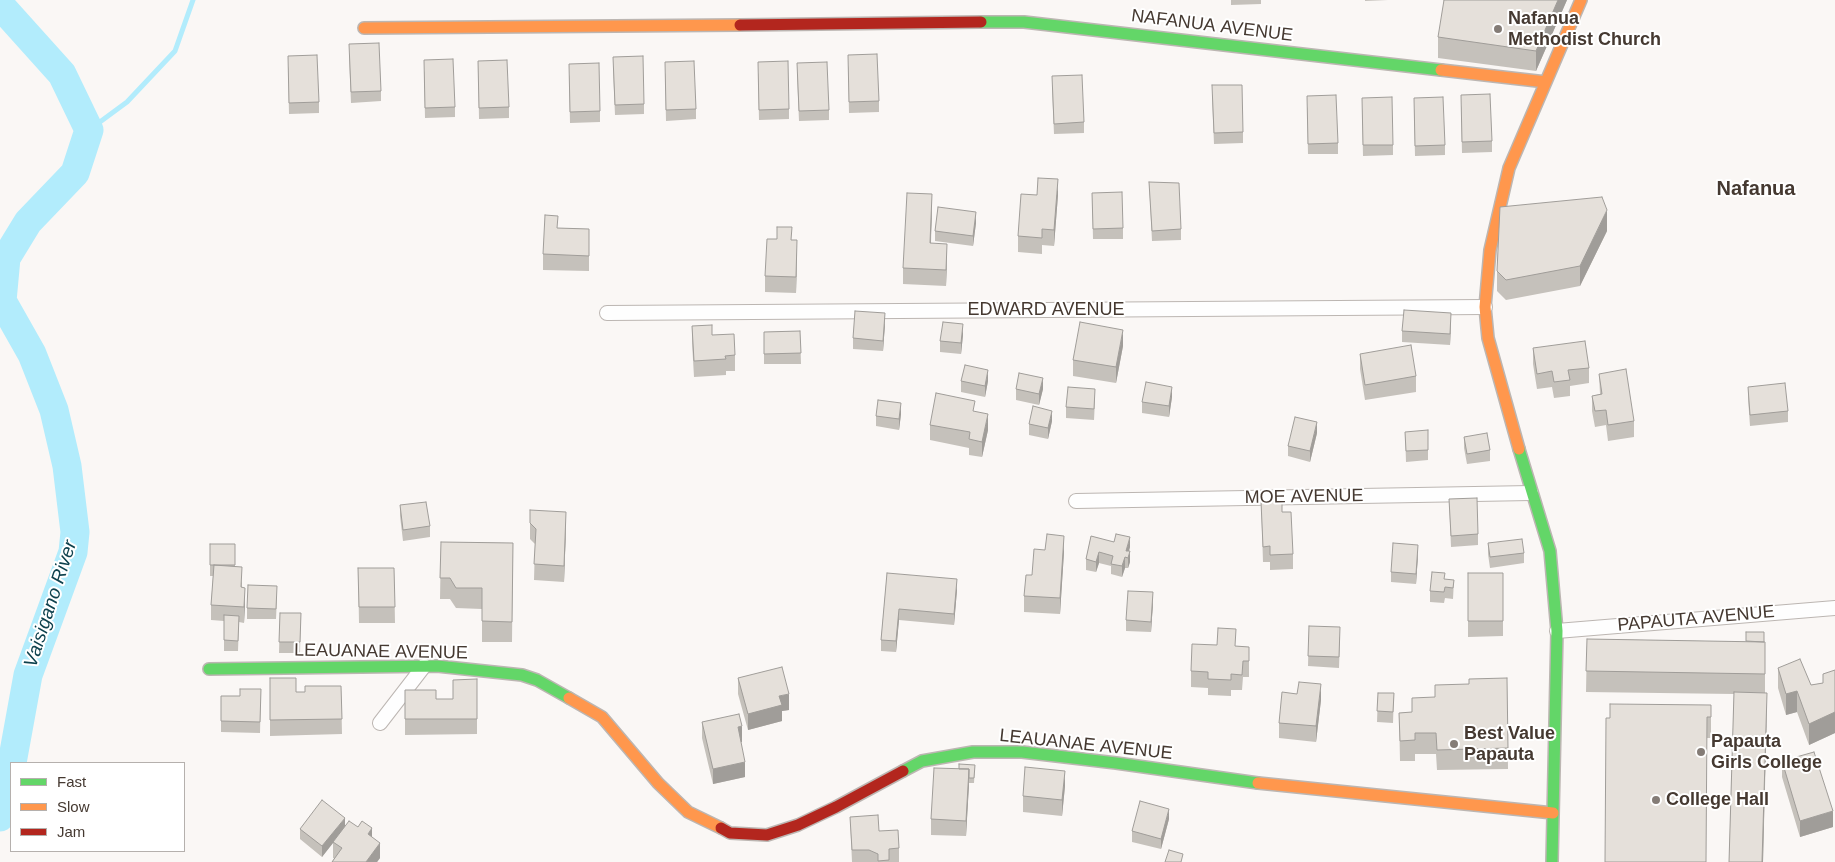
<!DOCTYPE html>
<style>
body{margin:0}
#map{position:relative;width:1835px;height:862px;overflow:hidden;background:#faf7f5;font-family:Arial,sans-serif}
canvas{display:block}
.legend{position:absolute;left:10px;top:762px;width:175px;height:90px;box-sizing:border-box;background:#fff;border:1px solid #b5b0ad;margin:0;padding:6px 9px;list-style:none;font-size:15px;color:#453931}
.legend li{display:flex;align-items:center;gap:10px;height:25px}
.legend b{width:25px;border:1px solid #b5b0ad}
</style>
<div id="map">
<canvas width="1835" height="862"></canvas>
<ul class="legend">
<li><b style="height:6px;background:#63d668"></b>Fast</li>
<li><b style="height:6px;background:#ff974d"></b>Slow</li>
<li><b style="height:6px;background:#b3261e"></b>Jam</li>
</ul>
</div>
<script>
const ctx = document.querySelector('canvas').getContext('2d');
ctx.lineJoin = 'round';
function poly(rows) {
  const path = new Path2D();
  for (const r of rows) {
    path.moveTo(r[0], r[1]);
    for (let i = 2; i < r.length; i += 2) path.lineTo(r[i], r[i + 1]);
  }
  return path;
}
function stroke(path, color, width, dash) {
  ctx.strokeStyle = color;
  ctx.lineWidth = width;
  ctx.lineCap = dash ? 'butt' : 'round';
  ctx.setLineDash(dash || []);
  ctx.stroke(path);
}
function fill(path, color) {
  ctx.fillStyle = color;
  ctx.fill(path, 'evenodd');
}
function drawText(font, color, halo, rows, align = 'center') {
  ctx.font = font + ' Arial,sans-serif';
  ctx.lineWidth = 4;
  ctx.setLineDash([]);
  ctx.textBaseline = 'middle';
  ctx.strokeStyle = halo;
  ctx.fillStyle = color;
  for (const [text, x, y, turn = 0] of rows) {
    ctx.save();
    ctx.translate(x, y);
    ctx.rotate((+turn || 0) * Math.PI / 180);
    ctx.textAlign = isNaN(turn) ? turn : align;
    if (halo) ctx.strokeText(text, 0, 0);
    ctx.fillText(text, 0, 0);
    ctx.restore();
  }
}
const stream = poly([
 [89,130,127,102,175,51,193,0]
]);
const river = poly([
 [0,5,62,74,89,130,75,173,28,222,6,258,2,301,32,354,54,410,67,466,75,532,73,552,28,675,12,763],
 [0,817,11,767]
]);
const street = poly([
 [607,313,1485,307],
 [1076,501,1531,493],
 [1557,631,1835,608],
 [380,723,424,666]
]);
const fast = poly([
 [981,22,1024,22,1441,70],
 [1519,449,1550,551,1557,631,1552,862],
 [209,669,437,666,522,675,537,680,569,698],
 [903,771,922,761,973,752,1022,752,1116,763,1258,783]
]);
const slow = poly([
 [364,28,740,25],
 [1441,70,1546,82],
 [1519,449,1488,338,1485,307,1490,250,1509,168,1581,0],
 [569,698,602,717,658,783,688,812,721,828],
 [1258,783,1553,813]
]);
const jam = poly([
 [740,25,981,22],
 [721,828,730,833,767,835,798,825,836,807,903,771]
]);
const wall = poly([
 [1231,0,1261,0,1261,4,1231,5],
 [1365,0,1388,0,1365,1],
 [1567,0,1536,71,1438,58,1438,37],
 [349,55,381,91,381,101,351,103],
 [478,61,509,107,509,118,479,119],
 [848,66,879,101,879,112,849,113],
 [288,67,319,102,319,113,289,114],
 [613,68,644,104,644,114,615,115],
 [424,71,455,107,455,117,425,118],
 [665,73,696,109,696,119,666,121],
 [758,73,789,109,789,119,759,120],
 [797,74,829,110,829,120,799,121],
 [569,75,600,111,600,122,570,123],
 [1052,87,1084,122,1084,133,1054,134],
 [1212,96,1243,132,1243,143,1214,144],
 [1461,106,1492,141,1492,152,1462,153],
 [1307,107,1338,143,1338,154,1308,154],
 [1362,109,1393,145,1393,155,1363,156],
 [1414,109,1445,145,1445,155,1415,156],
 [1149,182,1181,229,1181,240,1152,241],
 [1092,193,1123,228,1123,239,1093,239],
 [1037,195,1058,195,1054,246,1042,245,1042,254,1018,252,1018,236],
 [932,210,931,243,947,259,946,286,903,284,903,268],
 [976,223,973,246,935,241,935,231],
 [558,228,589,229,589,271,543,270,543,254],
 [1607,231,1580,286,1506,300,1497,291,1497,271],
 [777,239,792,240,797,256,796,293,765,292,765,276],
 [1451,323,1450,345,1402,342,1402,331],
 [885,324,883,351,853,349,853,338],
 [692,326,712,335,735,355,735,371,726,371,726,375,694,377,692,342],
 [800,331,801,364,764,364,764,332],
 [963,335,961,354,940,352,940,341],
 [1123,346,1116,383,1073,376,1073,360],
 [1533,348,1589,368,1589,383,1570,386,1570,396,1554,398,1552,387,1537,389,1533,364],
 [1360,354,1416,376,1416,392,1365,400,1360,369],
 [1599,374,1634,421,1634,437,1608,441,1606,425,1595,427,1592,411,1592,396,1600,394],
 [961,381,988,381,985,397,961,392],
 [1748,387,1788,411,1788,422,1750,426,1748,398],
 [1016,389,1043,389,1039,405,1016,400],
 [1172,397,1169,417,1142,413,1142,402],
 [1095,400,1094,420,1066,418,1066,407],
 [975,412,988,430,982,457,969,455,969,448,930,440,930,425],
 [901,414,899,430,876,426,876,416],
 [1052,421,1048,439,1029,435,1029,424],
 [1405,432,1428,450,1428,460,1406,462],
 [1317,433,1310,462,1288,456,1288,446],
 [1464,437,1490,450,1490,461,1467,464,1464,448],
 [1449,499,1478,534,1478,545,1451,547],
 [1261,501,1282,512,1293,554,1293,569,1270,570,1270,562,1263,562],
 [400,505,430,526,430,537,403,541,400,516],
 [530,523,566,528,564,582,534,580,535,544,530,539],
 [1091,536,1130,547,1129,551,1130,562,1128,568,1125,568,1122,577,1111,574,1111,566,1099,563,1096,572,1086,570,1086,559],
 [441,542,513,543,512,642,482,642,482,609,456,608,450,599,440,599],
 [1488,543,1524,553,1524,563,1490,568,1488,554],
 [210,544,235,544,235,566,242,583,242,588,245,604,244,623,239,622,238,651,224,651,224,621,211,620,211,605,213,576,210,576],
 [1064,552,1060,614,1024,612,1024,596,1032,575],
 [1418,555,1416,584,1391,582,1391,572],
 [358,568,394,568,395,623,359,623],
 [887,573,957,590,954,625,899,620,896,652,881,651,881,640],
 [1468,573,1503,573,1503,636,1468,637],
 [1454,580,1453,599,1445,598,1444,603,1430,602,1430,591],
 [277,597,276,619,247,619,247,608],
 [1153,603,1151,632,1126,631,1126,620],
 [280,613,301,613,300,653,279,653],
 [1309,626,1340,637,1339,668,1308,666],
 [1587,639,1765,642,1765,692,1767,713,1763,862,1729,862,1734,694,1586,692],
 [1236,646,1249,647,1249,677,1243,677,1242,690,1231,690,1231,696,1208,695,1208,688,1191,687,1191,671],
 [1778,668,1811,685,1823,683,1835,670,1835,733,1809,745,1797,712,1786,715,1778,688],
 [270,678,296,692,305,692,341,686,342,734,270,736],
 [738,678,789,710,782,711,782,721,748,730,738,694],
 [1507,678,1508,769,1437,770,1436,754,1415,754,1415,761,1400,761,1399,713,1412,712,1435,697,1469,684],
 [477,679,477,734,405,735,405,690,436,699,453,699],
 [261,689,260,733,221,732,221,696,240,696],
 [1378,693,1394,693,1393,723,1377,722],
 [1321,700,1316,742,1279,738,1279,723],
 [1711,705,1711,738,1707,738,1605,862],
 [702,722,742,742,741,742,745,777,713,784,702,738],
 [1782,761,1833,827,1800,837,1782,777],
 [975,765,974,783,969,783,966,836,931,835,931,819,959,769],
 [1065,786,1062,816,1023,812,1023,796],
 [850,817,879,831,899,848,899,862,852,862],
 [1169,819,1161,849,1132,842,1132,831],
 [345,827,372,837,380,858,377,862,332,862,334,858,333,858,333,842,322,857,300,839,300,829]
]);
const shadedWall = poly([
 [1558,0,1567,0,1536,71,1536,51],
 [1058,179,1058,195,1054,246,1054,230],
 [932,194,932,210,930,259,930,243],
 [1607,210,1607,231,1580,286,1580,266],
 [976,212,976,223,973,246,973,236],
 [797,240,797,256,796,293,796,277],
 [947,244,947,259,946,286,946,270],
 [885,313,885,324,883,351,883,341],
 [1451,313,1451,323,1450,345,1450,334],
 [963,324,963,335,961,354,961,343],
 [1123,330,1123,346,1116,383,1116,367],
 [988,370,988,381,985,397,985,386],
 [1043,378,1043,389,1039,405,1039,394],
 [1172,387,1172,397,1169,417,1169,406],
 [901,403,901,414,899,430,899,419],
 [1052,411,1052,421,1048,439,1048,428],
 [988,414,988,430,982,457,982,442],
 [1317,422,1317,433,1310,462,1310,451],
 [566,512,566,528,564,582,564,566],
 [1064,536,1064,552,1060,614,1060,598],
 [1130,537,1130,547,1127,557,1126,551],
 [1418,545,1418,555,1416,584,1416,574],
 [1130,551,1130,562,1128,568,1128,558],
 [1099,552,1099,563,1096,572,1096,562],
 [1125,557,1125,568,1122,577,1122,566],
 [957,579,957,590,954,625,954,614],
 [245,588,245,604,244,623,244,607],
 [1153,592,1153,603,1151,632,1151,622],
 [899,609,899,620,896,652,896,641],
 [1321,684,1321,700,1316,742,1316,726],
 [1797,691,1797,712,1786,715,1786,694],
 [1767,693,1763,862,1762,862],
 [789,694,789,710,782,711,782,721,748,730,748,714,779,696],
 [1835,712,1835,733,1809,745,1809,724],
 [742,726,742,742,738,743,738,727],
 [745,762,745,777,713,784,713,769],
 [969,769,969,785,966,836,966,821],
 [1065,771,1065,786,1062,816,1062,800],
 [1169,809,1169,819,1161,849,1161,839],
 [1833,811,1833,827,1800,837,1800,821],
 [345,818,345,828,322,857,322,846],
 [372,828,372,844,368,834],
 [380,843,380,858,377,862,366,862]
]);
const building = poly([
 [1444,0,1558,0,1536,51,1438,37,1444,0],
 [379,43,381,91,351,92,349,44,379,43],
 [877,54,879,101,849,102,848,55,877,54],
 [317,55,319,102,289,103,288,56,317,55],
 [643,56,644,104,615,105,613,57,643,56],
 [453,59,455,107,425,108,424,60,453,59],
 [507,60,509,107,479,108,478,61,507,60],
 [694,61,696,109,666,110,665,62,694,61],
 [788,61,789,109,759,110,758,62,788,61],
 [827,62,829,110,799,111,797,63,827,62],
 [599,63,600,111,570,112,569,64,599,63],
 [1082,75,1084,122,1054,124,1052,76,1082,75],
 [1212,85,1242,85,1243,132,1214,133,1212,85],
 [1490,94,1492,141,1462,142,1461,95,1490,94],
 [1336,95,1338,143,1308,144,1307,96,1336,95],
 [1392,97,1393,145,1363,145,1362,98,1392,97],
 [1443,97,1445,145,1415,146,1414,98,1443,97],
 [1038,178,1058,179,1054,230,1042,229,1042,238,1018,236,1021,194,1037,195,1038,178],
 [1149,182,1179,183,1181,229,1152,231,1149,182],
 [1122,192,1123,228,1093,229,1092,193,1122,192],
 [907,193,932,194,930,243,947,244,946,270,903,268,907,193],
 [1602,197,1607,210,1580,266,1506,280,1497,271,1500,207,1602,197],
 [938,207,976,212,973,236,935,231,938,207],
 [545,215,558,216,557,228,589,229,589,256,543,254,545,215],
 [777,227,792,227,791,240,797,240,796,277,765,276,767,239,777,239,777,227],
 [1404,310,1451,313,1450,334,1402,331,1404,310],
 [855,311,885,313,883,341,853,338,855,311],
 [943,322,963,324,961,343,940,341,943,322],
 [1080,322,1123,330,1116,367,1073,360,1080,322],
 [712,325,712,335,734,334,735,355,725,356,726,359,694,361,692,326,712,325],
 [800,331,801,353,764,354,764,332,800,331],
 [1585,341,1589,368,1568,370,1570,380,1554,382,1552,371,1537,374,1533,348,1585,341],
 [1411,345,1416,376,1365,385,1360,354,1411,345],
 [965,365,988,370,985,386,961,381,965,365],
 [1626,369,1634,421,1608,425,1606,410,1595,411,1592,396,1602,394,1599,374,1626,369],
 [1019,373,1043,378,1039,394,1016,389,1019,373],
 [1146,382,1172,387,1169,406,1142,402,1146,382],
 [1785,383,1788,411,1750,415,1748,387,1785,383],
 [1068,387,1095,389,1094,409,1066,407,1068,387],
 [936,393,975,401,973,411,988,414,982,442,969,439,970,432,930,425,936,393],
 [878,400,901,403,899,419,876,416,878,400],
 [1033,406,1052,411,1048,428,1029,424,1033,406],
 [1295,417,1317,422,1310,451,1288,446,1295,417],
 [1428,430,1428,450,1406,451,1405,432,1428,430],
 [1487,433,1490,450,1467,454,1464,437,1487,433],
 [1477,498,1478,534,1451,536,1449,499,1477,498],
 [1261,501,1282,501,1282,512,1291,512,1293,554,1270,555,1270,546,1263,547,1261,501],
 [426,502,430,526,403,530,400,505,426,502],
 [530,510,566,512,564,566,534,564,536,529,530,523,530,510],
 [1047,534,1064,536,1060,598,1024,596,1026,575,1032,575,1034,549,1045,550,1047,534],
 [1116,534,1130,537,1126,551,1130,551,1128,558,1125,557,1122,566,1111,564,1113,556,1099,552,1096,562,1086,559,1091,536,1114,542,1116,534],
 [1522,539,1524,553,1490,557,1488,543,1522,539],
 [441,542,513,543,512,622,482,621,482,588,456,588,450,578,440,578,441,542],
 [1393,543,1418,545,1416,574,1391,572,1393,543],
 [210,544,235,544,235,565,210,565,210,544],
 [214,565,242,567,241,587,245,588,244,607,211,605,214,565],
 [358,568,394,568,395,607,359,607,358,568],
 [1432,572,1445,573,1444,579,1454,580,1453,588,1445,587,1444,592,1430,591,1432,572],
 [887,573,957,579,954,614,899,609,896,641,881,640,887,573],
 [1468,573,1503,573,1503,621,1468,621,1468,573],
 [248,585,277,586,276,609,247,608,248,585],
 [1128,591,1153,592,1151,622,1126,620,1128,591],
 [280,613,301,613,300,642,279,642,280,613],
 [224,615,239,616,238,641,224,640,224,615],
 [1309,626,1340,627,1339,657,1308,656,1309,626],
 [1218,628,1236,629,1235,646,1249,647,1249,661,1243,661,1242,675,1231,674,1231,680,1208,679,1208,672,1191,671,1192,644,1217,645,1218,628],
 [1746,632,1764,632,1764,642,1746,641,1746,632],
 [1587,639,1765,642,1765,674,1586,671,1587,639],
 [1800,659,1811,685,1823,683,1823,674,1835,670,1835,712,1809,724,1797,691,1786,694,1778,668,1800,659],
 [782,667,789,694,779,696,782,705,748,714,738,678,782,667],
 [270,678,296,678,296,692,305,692,305,686,341,686,342,719,270,720,270,678],
 [1507,678,1508,748,1437,750,1436,733,1415,733,1415,740,1400,741,1399,713,1412,712,1412,698,1435,697,1435,685,1469,684,1469,679,1507,678],
 [477,679,477,719,405,719,405,690,436,690,436,699,453,699,453,680,477,679],
 [1299,682,1321,684,1316,726,1279,723,1282,692,1297,694,1299,682],
 [240,689,261,689,260,722,221,721,221,696,240,696,240,689],
 [1734,692,1767,693,1762,862,1729,862,1734,692],
 [1378,693,1394,693,1393,712,1377,711,1378,693],
 [1610,704,1711,705,1711,717,1707,717,1706,862,1605,862,1606,718,1610,718,1610,704],
 [739,714,742,726,738,727,745,762,713,769,702,722,739,714],
 [1814,752,1833,811,1800,821,1782,761,1814,752],
 [959,764,975,765,974,778,969,778,969,769,959,769,959,764],
 [1025,767,1065,771,1062,800,1023,796,1025,767],
 [934,768,969,769,966,821,931,819,934,768],
 [322,800,345,818,322,846,300,829,322,800],
 [1140,801,1169,809,1161,839,1132,831,1140,801],
 [878,815,879,831,898,830,899,848,889,849,889,860,878,861,878,854,869,850,852,850,850,817,878,815],
 [349,821,358,827,362,821,372,828,368,834,380,843,366,862,332,862,342,848,333,842,349,821],
 [1169,850,1183,854,1181,862,1165,862,1169,850]
]);
const markers = [
 [1498,29,5,"#847c76"],
 [1454,744,5,"#847c76"],
 [1701,752,5,"#847c76"],
 [1656,800,5,"#847c76"]
];
const poiNames = [
 ["Nafanua",1508,19],
 ["Methodist Church",1508,40],
 ["Best Value",1464,734],
 ["Papauta",1464,755],
 ["Papauta",1711,742],
 ["Girls College",1711,763],
 ["College Hall",1666,800]
];
const streetNames = [
 ["NAFANUA AVENUE",1212,26,7],
 ["EDWARD AVENUE",1046,310],
 ["MOE AVENUE",1304,497,-1],
 ["PAPAUTA AVENUE",1696,619,-5],
 ["LEAUANAE AVENUE",381,652,1],
 ["LEAUANAE AVENUE",1086,745,6]
];
const waterNames = [
 ["Vaisigano River",51,604,-72]
];
const quarterNames = [
 ["Nafanua",1756,189]
];
stroke(stream, '#b2ecfc', 5);
stroke(river, '#b2ecfc', 29);
stroke(street, '#bcb6b2', 16);
stroke(fast, '#bcb6b2', 14);
stroke(slow, '#bcb6b2', 14);
stroke(jam, '#bcb6b2', 14);
stroke(street, '#fefefe', 14);
stroke(fast, '#63d668', 11);
stroke(slow, '#ff974d', 11);
stroke(jam, '#b3261e', 11);
fill(wall, '#c5c1bb');
fill(shadedWall, '#a09d99');
fill(building, '#e5e0da');
stroke(building, '#a09d99', 1);
for (const [x, y, r, color] of markers) {
  const dot = new Path2D();
  dot.arc(x, y, r, 0, 2 * Math.PI);
  ctx.fillStyle = color;
  ctx.fill(dot);
  stroke(dot, '#fff', 2);
}
drawText('bold 18px', '#453931', '#fff', poiNames, 'left');
drawText('18px', '#453931', '#fff', streetNames);
drawText('italic 19px', '#0e424e', '#fff', waterNames);
drawText('bold 20px', '#453931', '#fff', quarterNames);
</script>
